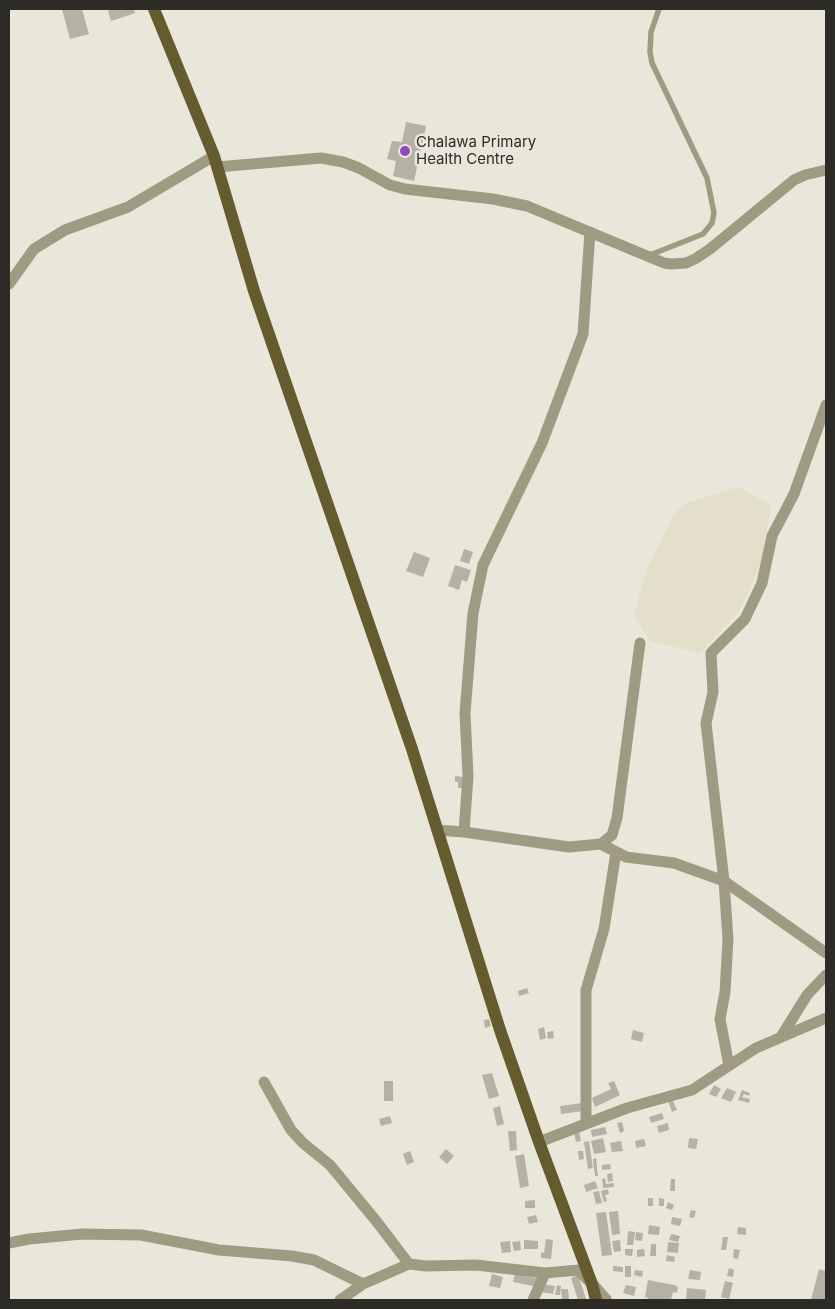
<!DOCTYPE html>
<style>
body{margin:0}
#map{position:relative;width:835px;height:1309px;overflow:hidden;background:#e9e7da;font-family:Inter,sans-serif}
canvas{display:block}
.frame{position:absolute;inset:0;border:10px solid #2c2b26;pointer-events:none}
</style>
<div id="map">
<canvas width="835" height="1309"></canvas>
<div class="frame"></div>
</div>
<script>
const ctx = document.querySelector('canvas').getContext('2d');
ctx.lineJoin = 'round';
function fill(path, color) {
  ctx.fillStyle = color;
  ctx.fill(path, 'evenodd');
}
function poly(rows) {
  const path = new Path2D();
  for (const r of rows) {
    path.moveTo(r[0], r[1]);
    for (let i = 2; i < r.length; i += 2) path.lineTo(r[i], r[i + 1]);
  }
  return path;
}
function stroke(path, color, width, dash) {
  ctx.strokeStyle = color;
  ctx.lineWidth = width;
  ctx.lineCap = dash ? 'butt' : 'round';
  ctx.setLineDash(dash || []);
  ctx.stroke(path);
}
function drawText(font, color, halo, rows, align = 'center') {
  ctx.font = font + ' Inter,sans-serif';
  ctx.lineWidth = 5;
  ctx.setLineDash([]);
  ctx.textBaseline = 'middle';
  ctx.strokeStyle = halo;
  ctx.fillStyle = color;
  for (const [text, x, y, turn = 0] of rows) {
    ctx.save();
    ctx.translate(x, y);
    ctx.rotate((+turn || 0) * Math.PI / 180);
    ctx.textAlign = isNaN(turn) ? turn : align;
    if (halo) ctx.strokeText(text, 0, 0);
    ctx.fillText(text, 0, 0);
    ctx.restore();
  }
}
const built = poly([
 [738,487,771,505,762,562,738,613,700,653,650,641,634,615,648,566,673,516,684,504]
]);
const building = poly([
 [62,9,82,9,89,34,70,39],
 [114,9,134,9,135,13,111,21,108,11],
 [406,122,426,126,414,181,393,176,396,161,387,159,392,141,402,142],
 [464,549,473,552,469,564,460,561],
 [414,552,430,558,423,577,406,571],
 [455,565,471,570,467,582,462,580,459,590,448,586],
 [455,776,464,777,464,788,458,788,458,782,455,782],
 [527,988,529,993,519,996,518,991],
 [489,1019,491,1026,485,1028,484,1020],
 [544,1027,546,1038,540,1040,538,1029],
 [633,1030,644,1033,642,1042,631,1039],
 [553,1031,554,1038,548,1039,547,1032],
 [492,1073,499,1096,489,1099,482,1075],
 [384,1081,393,1081,393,1101,384,1101],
 [614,1081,620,1095,595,1107,592,1098,611,1089,608,1083],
 [714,1085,721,1089,716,1097,709,1094],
 [727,1088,736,1092,731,1102,721,1098],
 [742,1090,750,1093,749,1096,744,1094,742,1097,750,1099,749,1103,738,1100],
 [672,1099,677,1110,672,1112,668,1101],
 [582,1103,583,1111,561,1114,560,1106],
 [500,1106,504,1124,497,1126,493,1108],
 [662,1113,664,1119,651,1123,649,1117],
 [390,1116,392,1123,381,1126,379,1119],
 [622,1122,624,1131,620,1133,617,1123],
 [668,1123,669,1130,659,1133,657,1126],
 [605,1127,607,1134,592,1137,591,1130],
 [508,1131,516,1131,517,1150,510,1151],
 [579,1132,581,1141,576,1142,574,1133],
 [603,1138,606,1152,594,1154,591,1141],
 [689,1138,698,1139,696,1149,688,1148],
 [644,1139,646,1146,636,1148,635,1141],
 [589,1141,593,1168,588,1169,584,1142],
 [621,1141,623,1151,612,1152,610,1143],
 [446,1149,454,1156,447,1164,439,1157],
 [410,1151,414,1162,407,1165,403,1154],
 [578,1151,583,1151,584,1159,579,1160],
 [524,1154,529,1186,520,1188,515,1156],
 [596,1158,598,1176,595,1176,593,1159],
 [610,1164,611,1169,602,1170,602,1165],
 [612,1173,613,1181,608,1182,607,1174],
 [605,1178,606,1184,614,1183,614,1187,603,1188,602,1179],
 [671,1179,675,1179,675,1191,670,1191],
 [595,1181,598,1188,586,1192,584,1185],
 [608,1189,609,1194,605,1195,607,1201,604,1202,601,1191],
 [599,1191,602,1203,596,1204,593,1192],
 [648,1198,653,1198,653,1206,648,1206],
 [659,1198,664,1199,664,1206,659,1206],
 [535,1200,535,1208,525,1208,525,1201],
 [668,1202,674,1205,672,1210,666,1208],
 [691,1210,696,1211,694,1218,689,1217],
 [618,1211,620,1234,612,1235,609,1212],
 [606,1212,612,1255,602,1256,596,1213],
 [536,1215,538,1222,529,1224,527,1217],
 [672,1217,682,1219,680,1226,671,1224],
 [649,1225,660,1227,659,1235,648,1234],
 [738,1227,746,1228,746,1235,737,1234],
 [628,1231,635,1232,633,1245,627,1245],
 [636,1232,643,1233,642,1241,635,1240],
 [671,1234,680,1236,678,1242,669,1240],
 [723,1237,728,1237,726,1250,721,1250],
 [546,1239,553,1240,551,1259,541,1258,541,1252,544,1253],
 [524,1240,538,1241,538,1249,524,1249],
 [620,1240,621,1251,614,1252,612,1241],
 [510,1241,511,1252,502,1253,500,1242],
 [520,1241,521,1250,514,1251,512,1242],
 [668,1242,679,1243,678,1253,667,1252],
 [651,1244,656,1244,656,1256,650,1256],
 [625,1249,633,1249,632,1256,625,1255],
 [644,1249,645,1256,637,1257,637,1250],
 [734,1249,740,1250,738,1259,733,1258],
 [667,1255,675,1257,674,1262,666,1261],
 [613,1266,623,1267,623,1272,613,1271],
 [625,1266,631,1266,631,1277,625,1277],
 [729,1268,734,1270,733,1277,727,1276],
 [819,1269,826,1271,826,1300,811,1300],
 [635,1270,643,1271,642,1277,634,1275],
 [690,1270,701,1272,700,1280,688,1279],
 [492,1274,503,1277,500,1288,489,1286],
 [515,1274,540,1279,538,1287,513,1282],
 [578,1275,586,1299,582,1300,578,1300,571,1278],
 [648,1280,674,1285,678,1287,677,1293,673,1292,671,1300,654,1299,654,1300,648,1300,648,1298,645,1297],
 [725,1281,733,1283,729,1299,721,1297],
 [543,1284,555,1286,553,1294,541,1292],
 [557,1285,561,1286,560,1295,555,1295],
 [626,1285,636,1287,634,1296,623,1293],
 [687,1288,706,1290,705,1300,686,1300],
 [561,1289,568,1289,569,1300,562,1300]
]);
const service = poly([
 [650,255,703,234,712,223,714,213,707,178,652,63,650,52,651,32,659,9]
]);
const minor = poly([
 [217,167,321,158,343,162,359,168,390,185,405,189,493,199,527,206,664,263,671,264,686,263,695,259,710,249,794,180,805,175,826,170],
 [9,284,34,249,65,230,128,207,214,156],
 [826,405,794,494,772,536,762,583,745,619,711,653,713,692,706,723,724,881,826,953],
 [437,830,464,832,569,847,601,844,612,835,617,818,640,643],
 [464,832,468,776,465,713,473,613,483,565,542,443,583,334,590,232],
 [601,844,626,857,674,863,724,881,728,939,725,992,720,1019,729,1066],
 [781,1037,807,995,826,975],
 [264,1082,291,1130,303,1143,330,1165,377,1222,409,1264],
 [586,1124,586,990,604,929,616,852],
 [539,1142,627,1108,692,1090,756,1048,826,1018],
 [9,1243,29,1239,82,1234,141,1235,219,1250,292,1256,314,1260,363,1284],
 [340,1300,363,1284,409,1264,426,1266,476,1265,545,1273,578,1270,592,1284],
 [533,1300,545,1273]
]);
const tertiary = poly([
 [592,1284,606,1300]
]);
const primary = poly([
 [154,9,214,156,254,291,412,749,500,1030,539,1142,592,1284,596,1300]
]);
const markers = [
 [405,151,6,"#8e49bd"]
];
const poiNames = [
 ["Chalawa Primary",416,142],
 ["Health Centre",416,159]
];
fill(built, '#e3dfca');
fill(building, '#b4b2a5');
stroke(service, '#9f9b83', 5.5);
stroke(minor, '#9f9b83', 11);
stroke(tertiary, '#9f9b83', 12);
stroke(primary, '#645c2f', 12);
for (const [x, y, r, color] of markers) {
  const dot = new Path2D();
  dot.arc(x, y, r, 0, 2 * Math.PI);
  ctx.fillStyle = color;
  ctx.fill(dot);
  stroke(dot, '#e9e7da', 2);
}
drawText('15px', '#2c2b26', '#e9e7da', poiNames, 'left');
</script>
